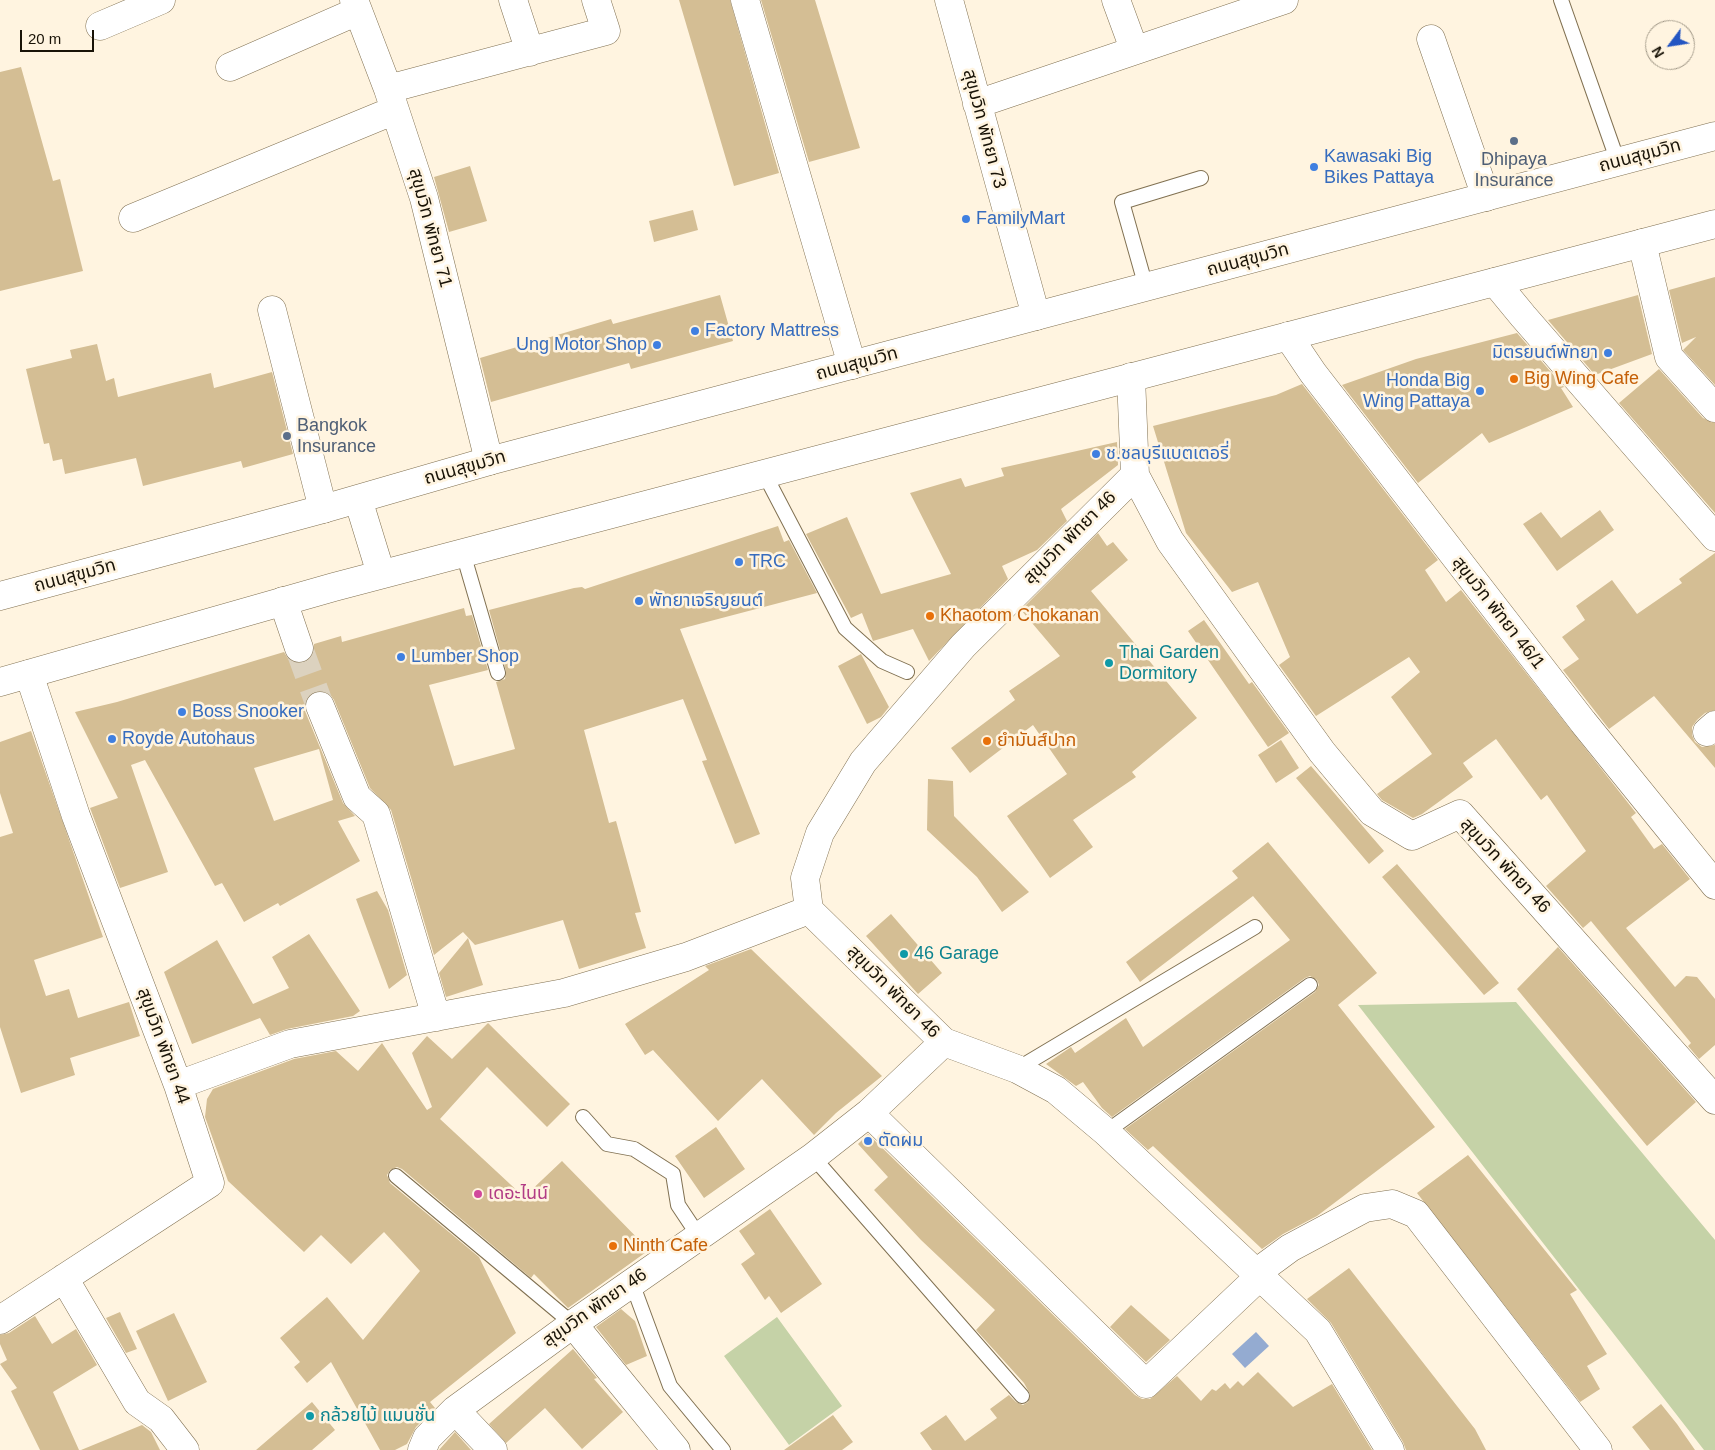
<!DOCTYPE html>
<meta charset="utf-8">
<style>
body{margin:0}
#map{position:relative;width:1715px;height:1450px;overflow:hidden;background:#fff4e0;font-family:Arial,sans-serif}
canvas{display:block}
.north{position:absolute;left:1645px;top:20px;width:50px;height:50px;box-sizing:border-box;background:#fff4e0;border:1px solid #a39a89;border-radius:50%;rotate:239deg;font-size:14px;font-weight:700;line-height:20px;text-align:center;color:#191307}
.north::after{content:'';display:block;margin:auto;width:18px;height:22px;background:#2355c2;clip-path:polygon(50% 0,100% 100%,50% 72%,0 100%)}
.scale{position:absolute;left:20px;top:30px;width:74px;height:22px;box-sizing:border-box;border:2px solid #191307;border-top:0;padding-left:6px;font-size:15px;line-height:18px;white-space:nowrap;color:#191307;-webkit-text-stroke:4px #fff4e0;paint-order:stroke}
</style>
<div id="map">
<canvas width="1715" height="1450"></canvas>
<div class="north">N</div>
<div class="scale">20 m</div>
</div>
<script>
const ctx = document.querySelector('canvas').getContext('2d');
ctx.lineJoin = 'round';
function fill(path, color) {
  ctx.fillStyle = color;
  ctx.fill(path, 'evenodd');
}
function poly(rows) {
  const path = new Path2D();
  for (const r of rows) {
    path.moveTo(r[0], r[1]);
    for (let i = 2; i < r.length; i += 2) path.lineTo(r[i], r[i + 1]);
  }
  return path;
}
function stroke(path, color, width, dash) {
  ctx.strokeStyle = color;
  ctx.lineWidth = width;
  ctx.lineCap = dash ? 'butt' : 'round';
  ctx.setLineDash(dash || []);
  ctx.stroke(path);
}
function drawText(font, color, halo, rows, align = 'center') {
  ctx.font = font + ' Arial,"Noto Sans Thai",sans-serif';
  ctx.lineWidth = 5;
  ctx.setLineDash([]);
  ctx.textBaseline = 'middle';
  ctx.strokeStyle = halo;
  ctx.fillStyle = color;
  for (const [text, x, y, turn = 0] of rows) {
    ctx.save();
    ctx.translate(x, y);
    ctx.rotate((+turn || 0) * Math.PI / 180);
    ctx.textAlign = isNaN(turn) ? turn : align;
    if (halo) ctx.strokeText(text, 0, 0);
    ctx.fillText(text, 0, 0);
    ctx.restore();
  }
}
const green = poly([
 [1516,1002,1715,1240,1715,1450,1704,1450,1358,1005],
 [777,1317,842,1406,789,1445,724,1356]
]);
const water = poly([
 [1256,1332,1269,1346,1245,1368,1232,1354]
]);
const building = poly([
 [679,0,730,0,779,173,734,186],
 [761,0,815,0,860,148,809,162],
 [21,67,53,181,60,179,83,271,0,291,0,72],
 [470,166,487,221,449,232,434,177],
 [693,210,698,230,654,242,649,221],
 [1715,277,1715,385,1683,350,1696,337,1682,343,1669,290],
 [720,295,733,341,631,369,629,363,491,402,480,358,611,319,613,324],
 [1638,295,1652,354,1595,375,1548,320],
 [1517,333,1564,387,1561,388,1573,407,1489,443,1482,433,1418,483,1342,385,1416,359],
 [97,344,106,381,114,378,118,397,211,373,214,388,272,372,293,454,243,468,241,461,143,486,136,458,65,474,62,459,53,461,49,443,44,444,26,369,72,358,70,350],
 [1659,369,1703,418,1715,423,1715,513,1619,403],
 [1302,384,1438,560,1425,570,1446,602,1461,590,1636,813,1631,817,1654,849,1662,844,1690,879,1626,928,1675,987,1686,976,1697,977,1715,999,1715,1045,1699,1059,1688,1046,1691,1043,1591,921,1583,928,1546,886,1586,851,1547,795,1541,800,1496,739,1463,763,1473,777,1422,814,1413,818,1382,800,1377,794,1432,754,1391,697,1420,672,1409,657,1316,716,1279,665,1290,657,1258,582,1232,592,1186,533,1153,426,1276,395],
 [1117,442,1118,465,1061,509,1067,521,1037,550,1002,566,1008,579,929,661,913,629,873,641,862,613,851,618,806,534,847,517,881,594,951,574,910,493,961,478,965,487,1004,476,1001,468],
 [1600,510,1614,530,1557,571,1523,524,1541,512,1561,538],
 [778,526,784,542,789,540,817,593,680,629,760,834,735,844,702,761,707,760,683,699,584,730,609,823,616,821,641,912,635,913,646,948,579,969,563,920,475,945,463,932,434,955,391,810,370,788,334,700,329,693,322,691,314,692,307,697,305,703,305,711,343,803,355,816,338,821,360,861,280,906,278,903,244,922,222,883,215,886,145,760,131,765,168,872,120,888,90,808,118,798,75,712,117,702,284,652,289,660,296,663,304,663,311,658,314,652,314,644,341,636,342,642,464,608,466,616,472,615,488,670,429,685,454,766,515,749,496,682,505,679,506,671,489,610,574,588,582,587,585,589],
 [319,749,333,800,274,821,254,768],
 [1098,533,1107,546,1113,542,1128,560,1091,591,1197,718,1132,772,1136,777,1073,820,1093,847,1050,878,1007,816,1067,774,1033,725,970,773,951,748,1015,700,1009,691,1060,656,1021,610],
 [1715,553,1715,710,1705,713,1697,720,1692,727,1692,735,1695,742,1702,747,1715,745,1715,768,1654,696,1609,729,1563,670,1579,659,1562,637,1585,620,1576,606,1612,580,1637,614,1682,583,1679,579],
 [1204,620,1249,684,1252,682,1289,733,1268,747,1188,631],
 [861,654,889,707,881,717,867,724,838,666],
 [31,731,103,937,34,960,46,996,69,989,78,1018,129,1002,140,1036,70,1058,75,1075,21,1093,0,1027,0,837,13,833,0,793,0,742],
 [1281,740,1299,768,1276,783,1258,755],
 [1311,766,1384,851,1369,864,1296,778],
 [928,779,953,781,954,816,1029,892,1002,912,977,877,927,830],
 [1268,842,1377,973,1338,1005,1435,1127,1317,1216,1283,1234,1262,1249,1153,1146,1148,1150,1125,1129,1315,992,1319,985,1317,980,1310,976,1305,978,1112,1117,1102,1108,1083,1082,1076,1086,1046,1064,1071,1047,1075,1053,1126,1018,1143,1047,1290,940,1253,896,1140,982,1126,962,1238,878,1232,871],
 [1397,864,1499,983,1484,995,1382,877],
 [377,891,388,910,407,975,389,989,356,899],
 [891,914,942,973,918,994,866,936],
 [309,934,360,1011,353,1016,287,1029,270,1035,260,1018,192,1044,164,972,217,940,253,1004,289,988,272,957],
 [468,938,483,985,446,997,439,973],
 [1558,947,1696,1102,1647,1146,1517,989],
 [751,949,882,1076,836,1113,814,1135,762,1079,718,1121,653,1050,645,1055,625,1024,709,970,705,966],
 [488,1023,570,1104,547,1127,487,1067,440,1119,524,1197,562,1161,649,1250,568,1308,534,1274,531,1278,402,1169,397,1167,390,1170,387,1175,390,1183,479,1257,516,1333,430,1402,435,1408,416,1427,407,1444,395,1450,380,1450,331,1362,307,1383,294,1367,300,1362,280,1338,327,1297,363,1340,420,1271,384,1232,351,1264,321,1235,304,1252,228,1181,205,1117,207,1099,213,1089,294,1059,336,1051,358,1071,382,1043,427,1110,432,1107,412,1053,427,1036,452,1059],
 [716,1127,745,1169,704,1198,675,1156],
 [868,1134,1135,1395,1142,1399,1150,1399,1177,1376,1201,1401,1212,1389,1216,1391,1225,1383,1230,1389,1238,1381,1243,1386,1258,1372,1293,1407,1332,1384,1372,1450,932,1450,920,1433,946,1415,965,1441,997,1418,990,1409,1009,1395,1016,1402,1023,1405,1028,1402,1030,1394,1024,1383,976,1330,995,1310,921,1240,874,1190,888,1177,858,1144],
 [1468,1155,1577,1290,1570,1294,1607,1354,1587,1366,1600,1389,1580,1402,1417,1193],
 [770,1209,822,1284,781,1313,769,1296,765,1300,741,1264,755,1254,739,1231],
 [1349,1268,1475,1429,1486,1450,1406,1450,1403,1442,1331,1323,1307,1299],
 [1131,1305,1170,1340,1146,1362,1110,1327],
 [621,1309,635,1321,647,1356,626,1365,596,1327],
 [120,1312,137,1349,126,1353,106,1318],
 [174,1313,207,1382,168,1401,136,1331],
 [35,1316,52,1344,76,1329,97,1365,53,1392,79,1450,40,1450,11,1391,17,1388,0,1364,7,1360,0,1344,0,1335,9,1333],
 [573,1349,597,1378,594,1379,623,1412,582,1449,545,1408,506,1443,489,1424],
 [312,1402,335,1430,312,1450,256,1450],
 [1661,1404,1677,1424,1695,1450,1650,1450,1632,1427],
 [833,1415,853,1442,842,1450,784,1450],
 [142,1425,151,1432,160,1450,81,1450],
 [455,1432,471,1450,439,1450]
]);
const minorTunnel = poly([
 [299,648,320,706]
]);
const service = poly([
 [1561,0,1618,162],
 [1146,287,1122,202,1201,178],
 [764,473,845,628,882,661,907,672],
 [463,553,498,673],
 [1017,1069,1255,927],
 [583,1117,607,1144,634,1149,673,1174,678,1205,698,1235],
 [1106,1132,1310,985],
 [813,1157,1022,1396],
 [396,1176,573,1324],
 [632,1283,670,1386,723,1450]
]);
const minor = poly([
 [354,0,388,89,424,198,489,461],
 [513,0,530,52],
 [745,0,852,365],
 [949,0,1036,316],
 [1116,0,1134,49],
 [100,26,161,0],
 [1431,39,1486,197],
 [230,67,358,11],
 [388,89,606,31,596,0],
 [977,104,1284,0],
 [133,218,395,110],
 [1642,243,1669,357,1715,408],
 [1495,282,1523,316,1715,537],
 [272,310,323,509],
 [1288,336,1313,373,1583,722,1715,885],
 [1131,377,1135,475,1170,541,1322,752,1372,812,1412,836,1460,814,1715,1100],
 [283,601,299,648],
 [320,706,357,797,376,814,436,1017],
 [1707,732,1715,725],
 [944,1042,1017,1069,1056,1090,1106,1132,1318,1331,1390,1450],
 [178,1085,290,1044,564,993,686,957,809,910],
 [869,1113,1146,1384,1260,1276],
 [1256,1273,1290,1248,1365,1208,1392,1204,1416,1214,1598,1450],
 [64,1278,137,1402,161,1419,185,1450],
 [0,1320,210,1183,178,1085,76,816,29,674],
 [573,1324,676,1450],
 [455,1410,493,1450],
 [422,1450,427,1438,455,1410,573,1324,813,1157,869,1113,944,1042,809,910,805,878,820,833,863,762,963,646,1135,475]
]);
const trunk = poly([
 [358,499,381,574],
 [0,596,323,509,489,461,1715,136],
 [0,682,334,587,1715,224]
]);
const markers = [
 [1514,141,5,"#5c6f8a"],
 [1314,167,5,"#3f7fe0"],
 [966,219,5,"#3f7fe0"],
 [695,331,5,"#3f7fe0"],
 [657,345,5,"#3f7fe0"],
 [1608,353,5,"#3f7fe0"],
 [1514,379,5,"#e8710a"],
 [1480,391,5,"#3f7fe0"],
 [287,436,5,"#5c6f8a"],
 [1096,454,5,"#3f7fe0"],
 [739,562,5,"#3f7fe0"],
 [639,601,5,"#3f7fe0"],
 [930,616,5,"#e8710a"],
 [401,657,5,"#3f7fe0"],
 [1109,663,5,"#0f9aa8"],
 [182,712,5,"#3f7fe0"],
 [112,739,5,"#3f7fe0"],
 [987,741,5,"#e8710a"],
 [904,954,5,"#0f9aa8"],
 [868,1141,5,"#3f7fe0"],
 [478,1194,5,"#d1479c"],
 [613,1246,5,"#e8710a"],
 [310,1416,5,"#0f9aa8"]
];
const streetNames = [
 ["สุขุมวิท พัทยา 73",984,129,75],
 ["ถนนสุขุมวิท",1640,156,-15],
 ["สุขุมวิท พัทยา 71",430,228,75],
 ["ถนนสุขุมวิท",1248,260,-15],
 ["ถนนสุขุมวิท",857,364,-15],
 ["ถนนสุขุมวิท",465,468,-16],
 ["สุขุมวิท พัทยา 46",1070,538,-45],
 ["ถนนสุขุมวิท",75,576,-15],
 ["สุขุมวิท พัทยา 46/1",1498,613,52],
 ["สุขุมวิท พัทยา 46",1505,866,47],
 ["สุขุมวิท พัทยา 46",893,992,45],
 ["สุขุมวิท พัทยา 44",163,1046,70],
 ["สุขุมวิท พัทยา 46",595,1308,-35]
];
const shopNames = [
 ["Kawasaki Big",1324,157],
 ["Bikes Pattaya",1324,178],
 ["FamilyMart",976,219],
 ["Factory Mattress",705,331],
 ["Ung Motor Shop",647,345,"right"],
 ["มิตรยนต์พัทยา",1598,353,"right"],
 ["Honda Big",1470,381,"right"],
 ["Wing Pattaya",1470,402,"right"],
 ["ช.ชลบุรีแบตเตอรี่",1106,454],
 ["TRC",749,562],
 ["พัทยาเจริญยนต์",649,601],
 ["Lumber Shop",411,657],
 ["Boss Snooker",192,712],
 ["Royde Autohaus",122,739],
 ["ตัดผม",878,1141]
];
const serviceNames = [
 ["Dhipaya",1514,160],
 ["Insurance",1514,181],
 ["Bangkok",297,426,"left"],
 ["Insurance",297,447,"left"]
];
const foodNames = [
 ["Big Wing Cafe",1524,379],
 ["Khaotom Chokanan",940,616],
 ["ยำมันส์ปาก",997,741],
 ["Ninth Cafe",623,1246]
];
const cultureNames = [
 ["Thai Garden",1119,653],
 ["Dormitory",1119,674],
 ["46 Garage",914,954],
 ["กล้วยไม้ แมนชั่น",320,1416]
];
const hotelNames = [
 ["เดอะไนน์",488,1194]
];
fill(green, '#c5d2a7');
fill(water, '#94abd1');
fill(building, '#d4be94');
stroke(minorTunnel, '#dcd2bf', 28, [28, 14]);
stroke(service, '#817152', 16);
stroke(minor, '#817152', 29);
stroke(trunk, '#817152', 29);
stroke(service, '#fff', 14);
stroke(minor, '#fff', 28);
stroke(trunk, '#fff', 28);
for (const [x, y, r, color] of markers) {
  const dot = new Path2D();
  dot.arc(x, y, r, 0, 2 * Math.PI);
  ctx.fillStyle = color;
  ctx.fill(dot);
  stroke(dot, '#fff4e0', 2);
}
drawText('18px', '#191307', '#fff4e0', streetNames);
drawText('18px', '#366cbe', '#fff4e0', shopNames, 'left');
drawText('18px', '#4e5e75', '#fff4e0', serviceNames);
drawText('18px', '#c56008', '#fff4e0', foodNames, 'left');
drawText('18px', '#0d838f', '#fff4e0', cultureNames, 'left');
drawText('18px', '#b23c85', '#fff4e0', hotelNames, 'left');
</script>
